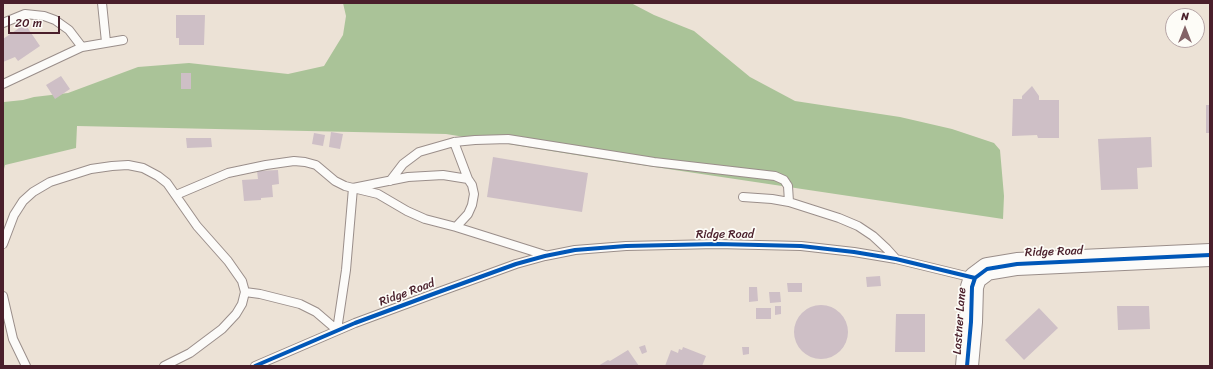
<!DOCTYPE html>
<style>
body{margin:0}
#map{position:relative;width:1213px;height:369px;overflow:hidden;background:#ece2d6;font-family:Sriracha,sans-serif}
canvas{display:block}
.frame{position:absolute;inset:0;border:4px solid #4a1f2b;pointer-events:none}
.north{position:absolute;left:1165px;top:8px;width:40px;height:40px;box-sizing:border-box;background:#fdfcf7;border:1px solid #b5a4a5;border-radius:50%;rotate:0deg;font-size:11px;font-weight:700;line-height:16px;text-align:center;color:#4a1f2b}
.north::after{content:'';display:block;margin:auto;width:14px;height:18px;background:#836367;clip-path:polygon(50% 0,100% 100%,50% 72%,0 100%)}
.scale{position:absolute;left:8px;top:16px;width:52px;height:18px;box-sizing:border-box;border:2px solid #4a1f2b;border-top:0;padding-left:5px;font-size:12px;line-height:14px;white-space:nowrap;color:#4a1f2b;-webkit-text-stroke:3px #fdfcf7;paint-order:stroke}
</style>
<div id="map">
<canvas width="1213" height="369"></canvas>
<div class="frame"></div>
<div class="north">N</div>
<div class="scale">20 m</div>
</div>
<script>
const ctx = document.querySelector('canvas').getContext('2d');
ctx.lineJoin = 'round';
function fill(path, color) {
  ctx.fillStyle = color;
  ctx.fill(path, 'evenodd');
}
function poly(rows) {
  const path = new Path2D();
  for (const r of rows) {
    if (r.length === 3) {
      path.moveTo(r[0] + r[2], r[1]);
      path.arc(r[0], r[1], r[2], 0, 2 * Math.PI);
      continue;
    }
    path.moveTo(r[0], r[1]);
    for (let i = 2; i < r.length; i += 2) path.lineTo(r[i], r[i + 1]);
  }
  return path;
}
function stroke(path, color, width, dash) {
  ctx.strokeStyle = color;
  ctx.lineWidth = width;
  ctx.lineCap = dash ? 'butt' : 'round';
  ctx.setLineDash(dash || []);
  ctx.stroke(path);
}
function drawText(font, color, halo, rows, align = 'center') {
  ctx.font = font + ' Sriracha,sans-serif';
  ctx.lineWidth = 3.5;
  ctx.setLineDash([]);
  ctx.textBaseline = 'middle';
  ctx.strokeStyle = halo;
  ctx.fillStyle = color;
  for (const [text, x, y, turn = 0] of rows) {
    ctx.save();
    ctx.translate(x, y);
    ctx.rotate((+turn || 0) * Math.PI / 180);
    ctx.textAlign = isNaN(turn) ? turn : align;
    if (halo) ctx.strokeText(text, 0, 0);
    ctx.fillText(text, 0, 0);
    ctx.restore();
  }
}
const forest = poly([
 [343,3,631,3,654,15,694,31,750,77,795,101,900,117,952,129,994,143,1000,150,1004,196,1003,219,601,159,446,134,77,126,76,148,5,165,3,173,3,101,4,102,23,100,34,97,68,93,138,67,189,63,288,74,324,66,343,35,346,16]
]);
const building = poly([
 [176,15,205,15,204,45,179,45,179,38,176,38],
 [25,24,40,46,18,61,15,57,3,62,3,39],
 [181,73,191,73,191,89,181,89],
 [61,76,70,89,55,99,46,85],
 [1032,86,1039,96,1039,100,1059,100,1059,138,1038,138,1037,135,1012,136,1013,99,1022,99,1022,96],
 [1206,105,1210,105,1210,133,1206,133],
 [331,132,343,134,340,149,329,147],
 [314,133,325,135,323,146,312,144],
 [1151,137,1152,167,1137,168,1138,189,1101,190,1098,139],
 [186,138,211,138,212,147,187,148],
 [493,157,588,173,582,212,487,197],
 [278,170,279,184,272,185,273,197,261,198,261,200,244,201,242,180,258,179,257,171],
 [880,276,881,286,867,287,866,277],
 [787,283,802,283,802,292,788,292],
 [749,287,757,287,758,301,749,302],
 [769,292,780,292,781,302,770,303],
 [821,332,27],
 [775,306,781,306,781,314,775,315],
 [1117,306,1149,306,1150,329,1118,330],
 [756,308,771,308,771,319,756,319],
 [1039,308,1058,328,1024,360,1005,340],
 [896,314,925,314,925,352,895,352],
 [645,345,647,352,642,354,639,347],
 [683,347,706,356,702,366,665,366,671,350,678,353,679,349,682,350],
 [742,347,749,347,749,354,743,355],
 [628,350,639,366,598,366,608,360,610,361]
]);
const lane = poly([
 [102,3,106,42],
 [3,23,25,14,44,16,55,20,69,30,82,47],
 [3,84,82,47,123,40],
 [454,142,468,179],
 [390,181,403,164,419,152,454,142,475,140,508,139,654,162,775,176,784,180,788,186,789,202],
 [176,195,228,173,266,165,294,161,305,162,316,165,335,181,345,186,353,188,408,177,443,175,468,179,472,185,474,194,472,205,468,214,456,227,425,219,407,211,378,194,353,188,346,270,337,330,316,312,300,304,260,294,245,292],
 [743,197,772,199,789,202,839,218,858,226,873,236,887,249,896,259],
 [456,227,545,255],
 [3,244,14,215,23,201,33,192,50,182,91,169,112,166,128,165,143,168,158,176,167,183,197,226,228,261,242,281,245,292,242,304,236,314,222,329,190,353,164,366],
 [3,296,13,339,26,366],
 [255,366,355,323,436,293,516,264,545,256,575,250,626,246,717,244,801,246,854,252,896,259,974,278]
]);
const secondary = poly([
 [967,366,971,322,972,287,975,278,987,269,1017,264,1210,255]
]);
const cycleway = poly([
 [255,366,355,323,436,293,516,264,545,256,575,250,626,246,717,244,801,246,854,252,896,259,975,278],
 [967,366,971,322,972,287,975,278,987,269,1017,264,1210,255]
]);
const streetNames = [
 ["Ridge Road",725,235],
 ["Ridge Road",1054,252,-2],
 ["Ridge Road",407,293,-20],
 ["Lastner Lane",960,321,-86]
];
fill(forest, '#aac398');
fill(building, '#cebfc6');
stroke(lane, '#9a8e8a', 10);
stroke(secondary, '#9a8e8a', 24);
stroke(lane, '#fcfbf9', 8);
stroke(secondary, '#fcfbf9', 22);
stroke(cycleway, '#0057b8', 4);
drawText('12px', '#4a1f2b', '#fdfcf7', streetNames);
</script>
